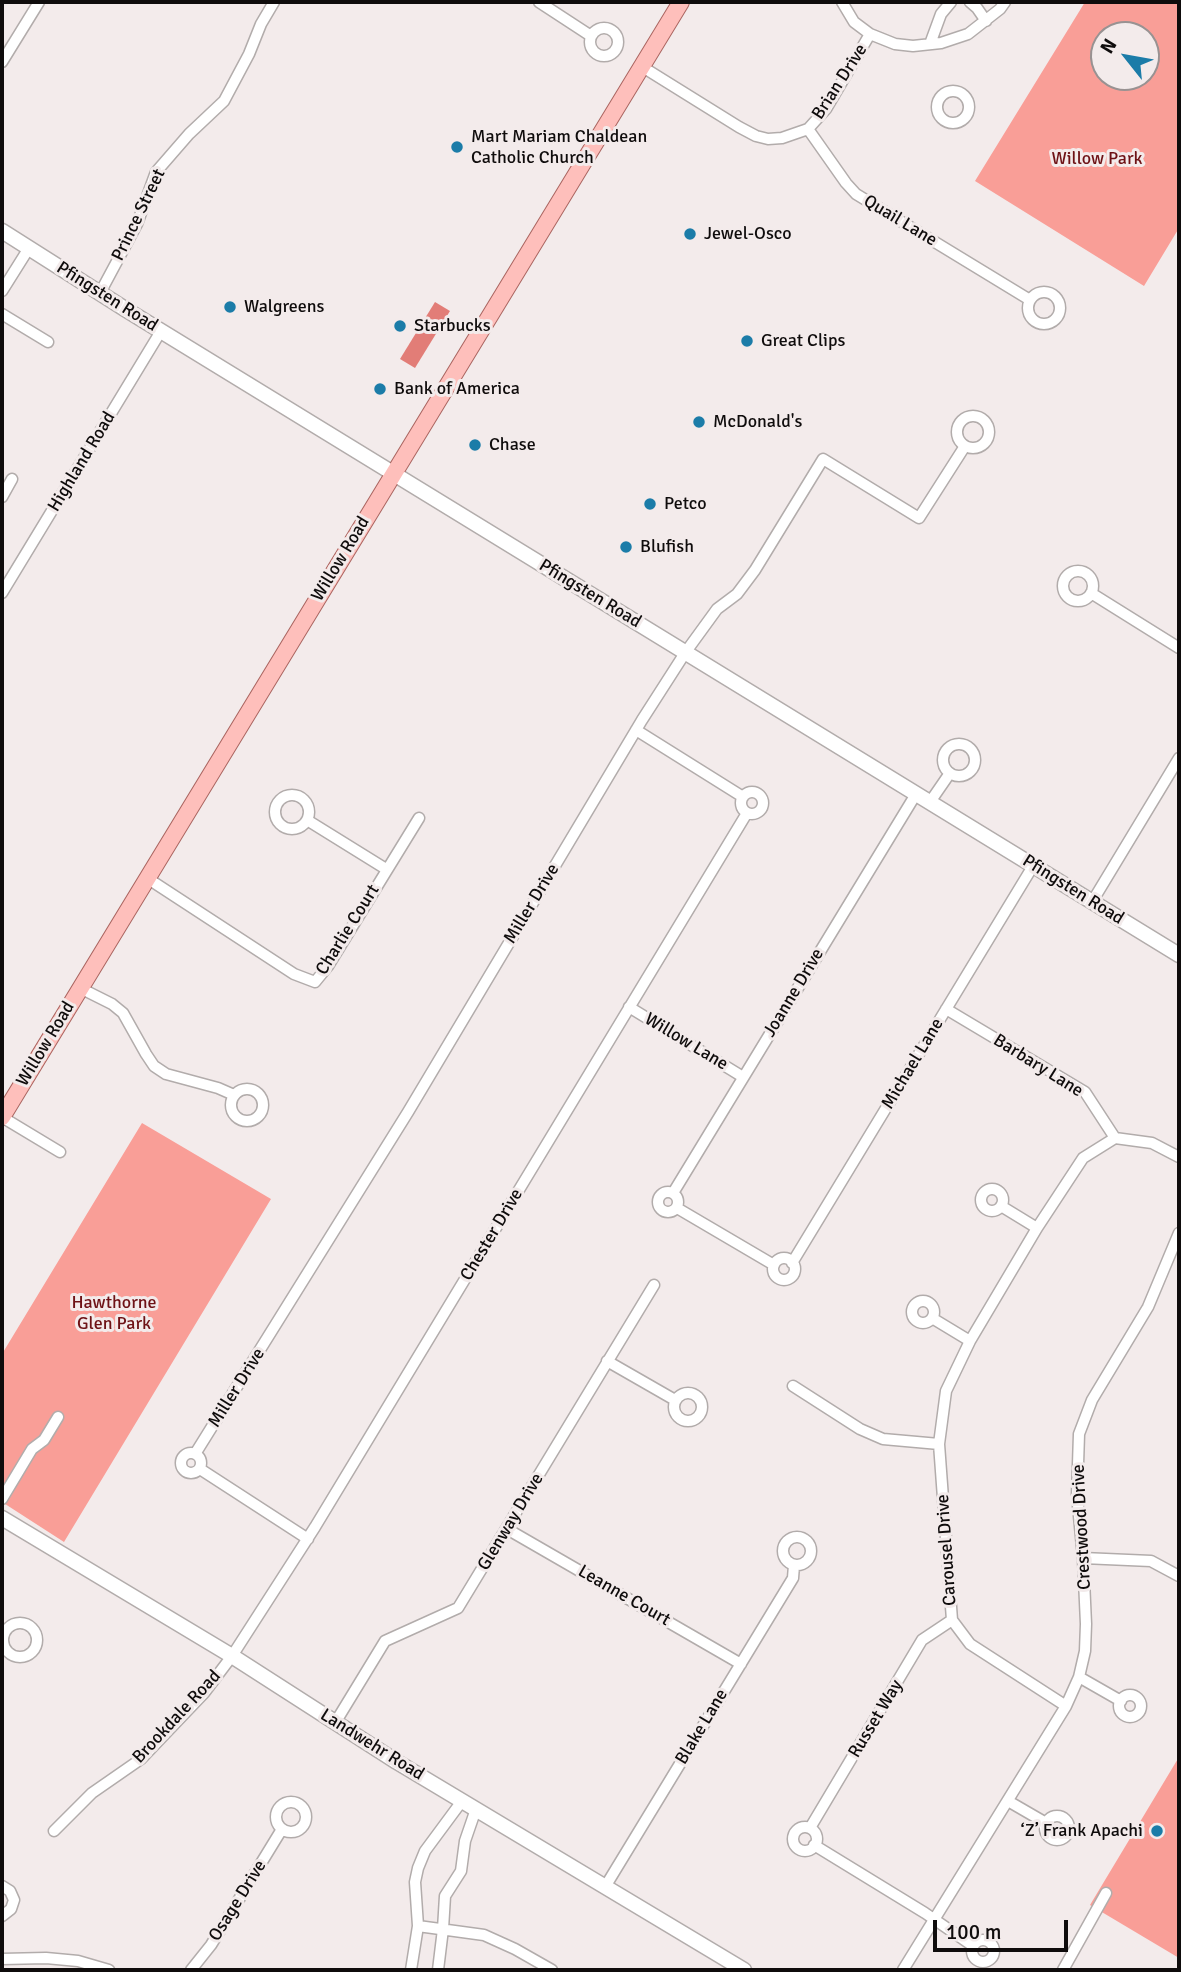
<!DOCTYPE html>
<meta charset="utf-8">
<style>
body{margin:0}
#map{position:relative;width:1181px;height:1972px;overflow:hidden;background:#f3ebeb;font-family:Signika,sans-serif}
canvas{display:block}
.frame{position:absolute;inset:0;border:4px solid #0f0c0c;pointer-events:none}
.north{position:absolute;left:1090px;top:21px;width:70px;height:70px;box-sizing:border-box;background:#f3ebeb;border:2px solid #989292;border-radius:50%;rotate:301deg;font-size:19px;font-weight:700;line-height:28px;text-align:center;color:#0f0c0c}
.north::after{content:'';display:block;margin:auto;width:24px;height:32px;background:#1b7ca8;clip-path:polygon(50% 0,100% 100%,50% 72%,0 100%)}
.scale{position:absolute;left:933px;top:1920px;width:135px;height:32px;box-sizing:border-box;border:4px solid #0f0c0c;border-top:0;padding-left:9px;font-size:21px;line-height:24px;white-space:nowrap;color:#0f0c0c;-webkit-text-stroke:5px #f3ebeb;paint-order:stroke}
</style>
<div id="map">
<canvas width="1181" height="1972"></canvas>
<div class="frame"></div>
<div class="north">N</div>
<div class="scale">100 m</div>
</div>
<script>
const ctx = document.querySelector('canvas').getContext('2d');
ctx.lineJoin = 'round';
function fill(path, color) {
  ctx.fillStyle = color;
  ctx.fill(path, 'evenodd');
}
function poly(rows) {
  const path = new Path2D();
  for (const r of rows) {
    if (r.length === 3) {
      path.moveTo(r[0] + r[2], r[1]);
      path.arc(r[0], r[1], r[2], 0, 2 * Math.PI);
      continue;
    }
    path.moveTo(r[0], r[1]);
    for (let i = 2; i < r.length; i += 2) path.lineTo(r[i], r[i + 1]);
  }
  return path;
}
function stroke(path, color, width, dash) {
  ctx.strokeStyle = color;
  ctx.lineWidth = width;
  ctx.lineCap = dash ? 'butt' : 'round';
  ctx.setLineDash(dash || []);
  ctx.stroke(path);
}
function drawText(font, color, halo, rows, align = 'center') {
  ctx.font = font + ' Signika,sans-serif';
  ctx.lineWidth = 6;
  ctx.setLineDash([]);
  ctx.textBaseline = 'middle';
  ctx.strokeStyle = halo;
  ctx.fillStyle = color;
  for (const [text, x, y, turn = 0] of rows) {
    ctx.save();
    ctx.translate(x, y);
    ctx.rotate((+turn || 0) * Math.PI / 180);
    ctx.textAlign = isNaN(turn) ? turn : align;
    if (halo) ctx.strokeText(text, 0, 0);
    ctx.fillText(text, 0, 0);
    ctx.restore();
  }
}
const green = poly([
 [1085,2,1179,2,1179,228,1144,286,975,181],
 [1104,35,1146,35,1146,77,1104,77],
 [142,1123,271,1199,64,1542,2,1502,2,1354],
 [1179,1757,1179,1958,1090,1905]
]);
const water = poly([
 [435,302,450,311,415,368,400,359]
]);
const street = poly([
 [539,2,591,36],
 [970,2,977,8,986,21],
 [604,42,14],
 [870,34,895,44,913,46,941,43,968,34,1000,9,1005,2],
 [930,44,941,14,951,2],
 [2,62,39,2],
 [641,66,739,127,756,136,768,139,782,138,808,129,846,183,856,194,1030,300],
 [953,107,16],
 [808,129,826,109,870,34,854,22,842,2],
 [2,291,29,248],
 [1044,308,16],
 [100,293,137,224,156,172,189,134,224,101,249,54,261,24,274,2],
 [2,314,48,342],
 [973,432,16],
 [2,497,12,479],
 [1078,586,15],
 [2,593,161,331],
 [1091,593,1179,648],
 [636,730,743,797],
 [959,760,16],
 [752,803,11],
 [292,812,17],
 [930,802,950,773],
 [307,820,386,869],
 [147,878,294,974,315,982,328,966,419,818],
 [1092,902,1179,758],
 [80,988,112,1004,123,1013,146,1054,154,1066,166,1074,218,1088,234,1095],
 [629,1007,743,1077],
 [946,1009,1085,1092,1115,1138],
 [247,1105,16],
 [2,1117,60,1152],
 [992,1200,11],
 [668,1202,10],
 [673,1193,916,794],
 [1001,1206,1037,1228],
 [677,1208,774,1265],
 [784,1269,11],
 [792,1263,1033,866],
 [923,1312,11],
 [932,1318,970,1341],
 [607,1361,675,1400],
 [793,1386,860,1429,883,1439,939,1444],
 [688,1407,14],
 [191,1463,10],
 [195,1454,408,1112,642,720,685,653,717,609,737,594,755,570,823,459,919,518,965,446],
 [200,1469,308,1539],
 [2,1499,32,1449,44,1440,58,1417],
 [507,1529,741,1664],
 [797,1551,14],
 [1083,1558,1151,1561,1179,1576],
 [20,1640,17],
 [1079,1677,1121,1701],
 [1130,1706,11],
 [1066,1706,970,1644,952,1620,939,1444,946,1391,970,1341,1037,1228,1083,1158,1115,1138,1152,1143,1179,1157],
 [335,1723,385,1641,458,1608,654,1285],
 [1008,1801,1046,1823],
 [291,1817,15],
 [1057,1828,12],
 [805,1839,12],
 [810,1828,922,1640,952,1620],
 [54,1831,92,1793,141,1759,204,1693,232,1656,315,1527,747,813],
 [814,1845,925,1913,973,1946],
 [2,1886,10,1891,14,1900,11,1909,2,1916],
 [605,1887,793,1578,794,1565],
 [418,1926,484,1935,515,1949,552,1970],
 [983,1951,11],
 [2,1959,46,1958,78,1961,109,1970],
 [191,1970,211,1945,282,1829],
 [411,1970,418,1926,415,1882,418,1868,425,1851,462,1801],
 [438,1970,443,1929,445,1896,461,1871,465,1841,476,1809],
 [903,1970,1066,1706,1079,1677,1085,1651,1086,1624,1083,1558,1077,1495,1079,1434,1092,1400,1148,1307,1179,1233],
 [1063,1970,1106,1893]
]);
const secondary = poly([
 [2,231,125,309,1179,955],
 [2,1518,232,1656,397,1762,744,1970]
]);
const primary = poly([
 [2,1117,681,2]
]);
const markers = [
 [457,147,7,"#1b7ca8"],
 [690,234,7,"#1b7ca8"],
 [230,307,7,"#1b7ca8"],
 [400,326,7,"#1b7ca8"],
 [747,341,7,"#1b7ca8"],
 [380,389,7,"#1b7ca8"],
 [699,422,7,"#1b7ca8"],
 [475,445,7,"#1b7ca8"],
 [650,504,7,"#1b7ca8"],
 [626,547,7,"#1b7ca8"],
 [1157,1831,7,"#1b7ca8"]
];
const streetNames = [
 ["Brian Drive",840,82,-57],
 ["Prince Street",139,215,-64],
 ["Quail Lane",900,221,31],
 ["Pfingsten Road",107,297,32],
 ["Highland Road",82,462,-59],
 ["Willow Road",341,559,-59],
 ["Pfingsten Road",590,594,31],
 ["Pfingsten Road",1073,890,32],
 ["Miller Drive",532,904,-59],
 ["Charlie Court",348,930,-58],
 ["Joanne Drive",794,993,-59],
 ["Willow Lane",686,1042,31],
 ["Willow Road",46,1044,-59],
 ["Michael Lane",913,1064,-59],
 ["Barbary Lane",1038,1066,32],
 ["Chester Drive",492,1235,-59],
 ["Miller Drive",237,1388,-58],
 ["Glenway Drive",511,1522,-59],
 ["Crestwood Drive",1082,1527,-93],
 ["Carousel Drive",947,1550,-94],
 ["Leanne Court",624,1596,30],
 ["Brookdale Road",177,1717,-47],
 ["Russet Way",876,1719,-59],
 ["Blake Lane",702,1727,-59],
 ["Landwehr Road",372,1745,32],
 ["Osage Drive",238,1901,-58]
];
const poiNames = [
 ["Mart Mariam Chaldean",471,137],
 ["Catholic Church",471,158],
 ["Jewel-Osco",704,234],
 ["Walgreens",244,307],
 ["Starbucks",414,326],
 ["Great Clips",761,341],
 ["Bank of America",394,389],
 ["McDonald's",713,422],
 ["Chase",489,445],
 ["Petco",664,504],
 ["Blufish",640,547],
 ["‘Z’ Frank Apachi",1143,1831,"right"]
];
const parkNames = [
 ["Willow Park",1097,159],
 ["Hawthorne",114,1303],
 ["Glen Park",114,1324]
];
fill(green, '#f99e97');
fill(water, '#e27d77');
stroke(street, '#b2acab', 13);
stroke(secondary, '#b2acab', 17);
stroke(primary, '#aa6560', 18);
stroke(street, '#fff', 10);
stroke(secondary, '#fff', 14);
stroke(primary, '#febfbb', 16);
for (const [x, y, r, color] of markers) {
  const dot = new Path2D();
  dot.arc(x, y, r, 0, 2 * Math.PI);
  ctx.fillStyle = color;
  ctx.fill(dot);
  stroke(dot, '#f3ebeb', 2.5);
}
drawText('18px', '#0f0c0c', '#f3ebeb', streetNames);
drawText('18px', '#0f0c0c', '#f3ebeb', poiNames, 'left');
drawText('18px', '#6e1216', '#f3ebeb', parkNames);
</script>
